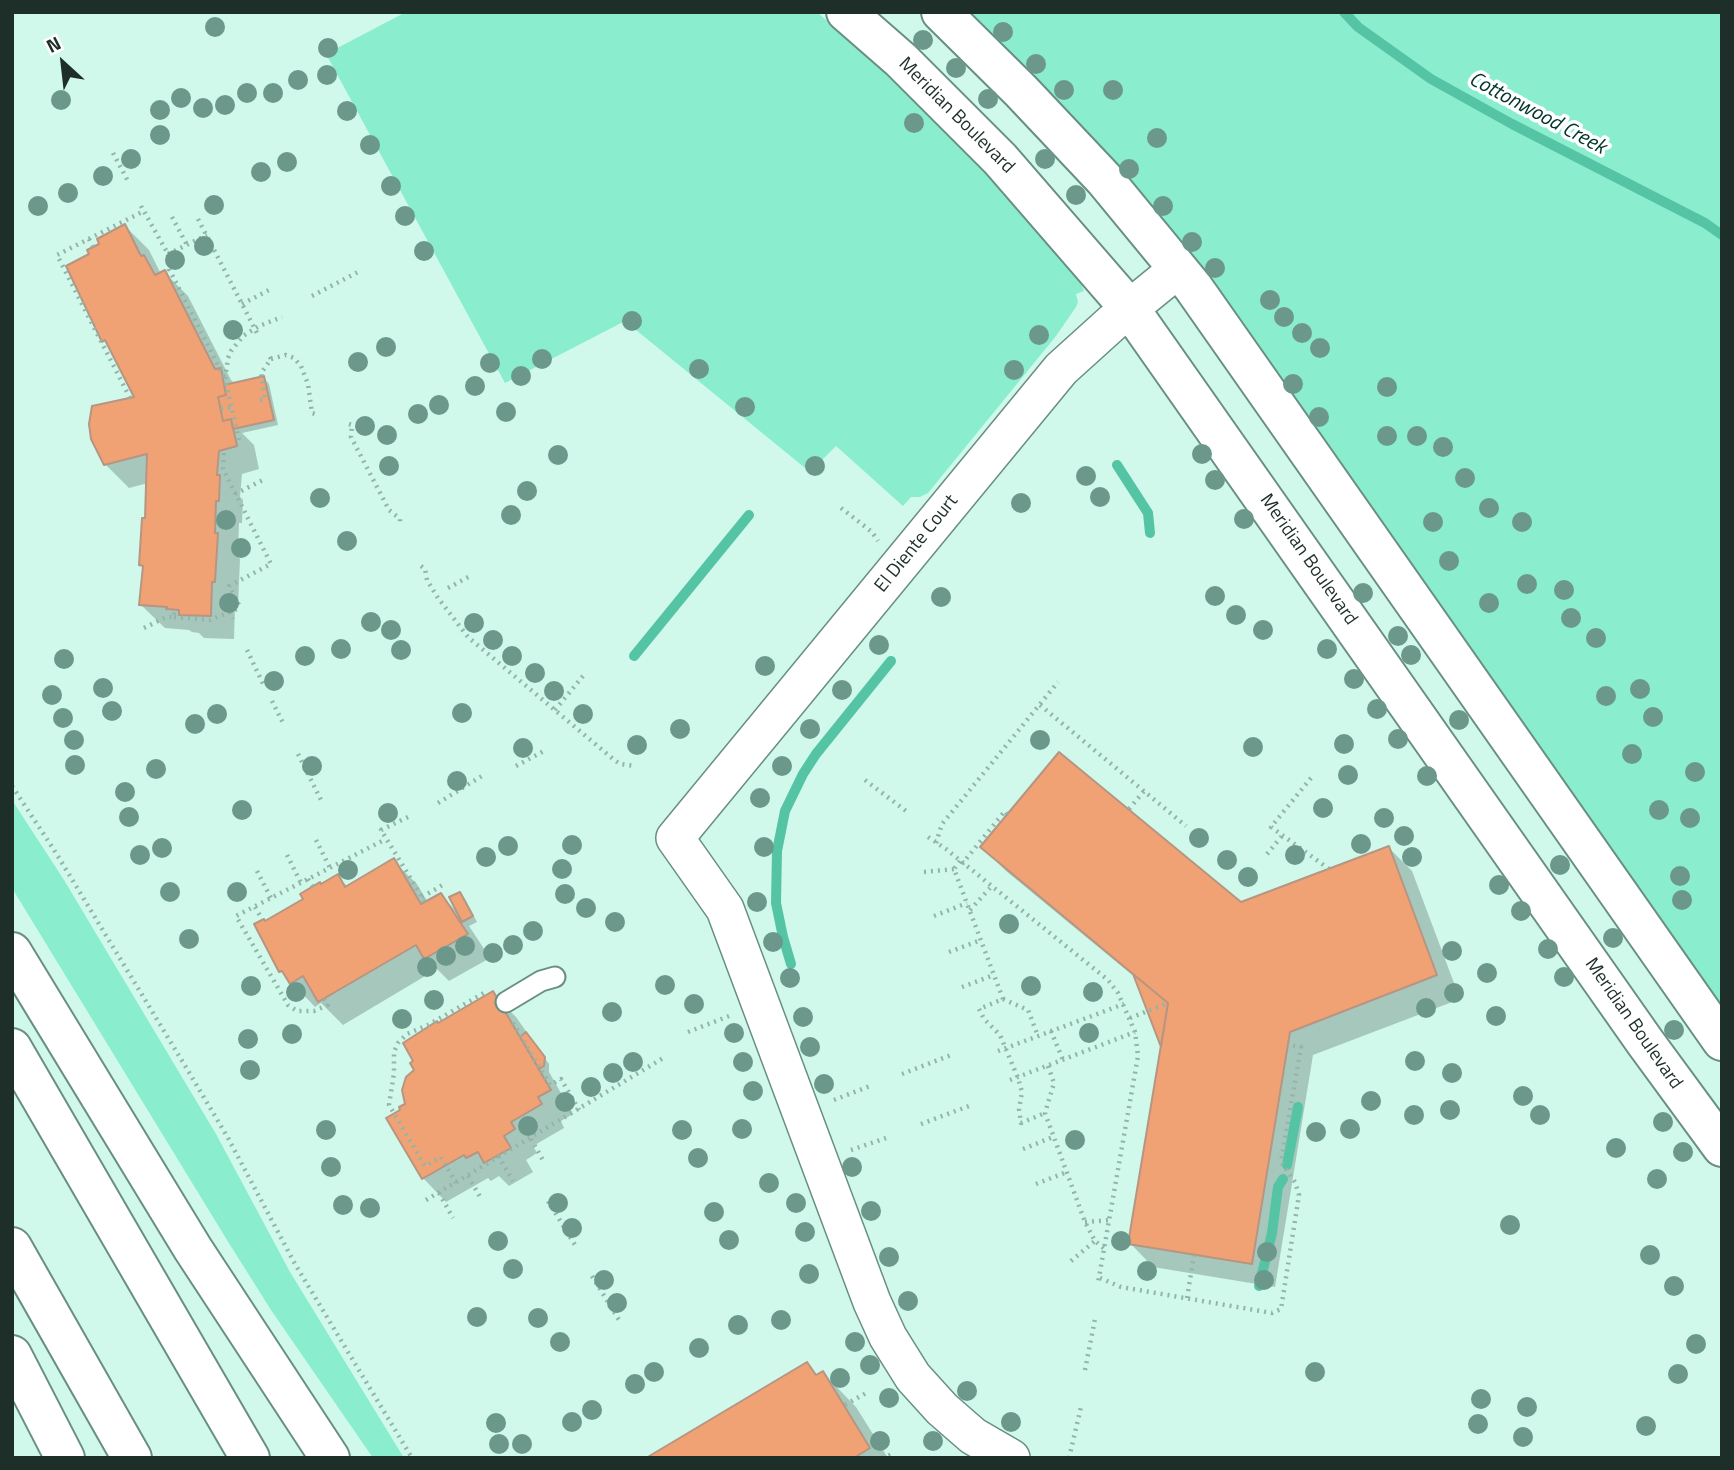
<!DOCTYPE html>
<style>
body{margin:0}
#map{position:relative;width:1734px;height:1470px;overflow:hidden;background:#d0f9eb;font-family:"Titillium Web",sans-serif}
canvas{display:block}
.frame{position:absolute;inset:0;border:14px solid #1e2e29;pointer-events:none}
.north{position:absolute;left:28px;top:28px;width:70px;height:70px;-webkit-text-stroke:5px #fff;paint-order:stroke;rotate:333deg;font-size:19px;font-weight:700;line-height:28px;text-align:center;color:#1e2e29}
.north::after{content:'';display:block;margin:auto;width:24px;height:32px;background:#1e2e29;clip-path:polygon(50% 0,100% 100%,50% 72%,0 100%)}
</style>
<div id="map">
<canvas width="1734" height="1470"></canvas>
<div class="frame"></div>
<div class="north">N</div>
</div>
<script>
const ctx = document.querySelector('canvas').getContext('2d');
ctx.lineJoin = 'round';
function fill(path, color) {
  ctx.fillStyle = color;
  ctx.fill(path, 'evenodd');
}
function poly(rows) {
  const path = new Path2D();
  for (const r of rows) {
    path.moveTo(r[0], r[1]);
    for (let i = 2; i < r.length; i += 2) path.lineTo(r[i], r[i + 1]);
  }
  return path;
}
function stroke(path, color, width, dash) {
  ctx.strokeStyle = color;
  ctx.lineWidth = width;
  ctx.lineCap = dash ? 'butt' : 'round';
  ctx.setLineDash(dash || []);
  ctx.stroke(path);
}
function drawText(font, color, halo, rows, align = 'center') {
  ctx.font = font + ' "Titillium Web",sans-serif';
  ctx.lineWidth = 7;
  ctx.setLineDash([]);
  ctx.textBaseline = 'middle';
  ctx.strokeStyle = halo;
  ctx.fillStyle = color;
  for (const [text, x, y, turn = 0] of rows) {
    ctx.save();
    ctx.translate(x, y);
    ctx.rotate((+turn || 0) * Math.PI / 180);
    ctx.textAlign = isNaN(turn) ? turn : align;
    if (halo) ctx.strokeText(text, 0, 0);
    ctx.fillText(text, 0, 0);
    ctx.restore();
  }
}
const green = poly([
 [406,12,817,12,902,88,957,142,1015,204,1079,277,1084,291,1076,294,1078,302,1076,307,1056,336,928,493,920,497,911,497,903,506,836,446,810,472,625,321,505,383,326,54],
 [968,12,1722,12,1722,1009],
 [12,800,64,880,216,1134,290,1272,404,1458,373,1458,271,1310,227,1240,12,888]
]);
const shadow = poly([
 [125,226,149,250,161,274,164,272,188,296,231,380,235,384,264,378,269,384,278,425,242,433,254,445,259,469,242,474,240,497,243,500,242,523,239,523,238,556,240,559,238,605,235,605,234,639,204,638,199,633,192,632,189,630,165,628,141,605,144,568,141,564,146,520,148,483,129,488,105,464,137,399,112,350,104,341,68,266,92,254],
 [982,847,1241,904,1389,848,1412,871,1460,999,1313,1055,1275,1287,1153,1267,1130,1243,1163,1047,1137,979,1006,871],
 [393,861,417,884,428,903,441,895,458,913,460,894,465,899,477,922,469,926,490,958,449,981,437,969,343,1025,321,1003,315,1007,281,971,265,923,305,899,338,877,348,887],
 [492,993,516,1017,549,1064,549,1072,573,1114,561,1121,564,1128,533,1146,537,1153,526,1160,533,1172,509,1186,499,1176,491,1181,488,1178,446,1202,423,1178,402,1110,407,1104,416,1070,439,1024],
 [807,1364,818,1376,823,1373,856,1407,888,1458,650,1458]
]);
const stream = poly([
 [1344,12,1358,27,1431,79,1512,124,1705,223,1722,235],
 [1117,465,1148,513,1150,533],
 [634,656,749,515],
 [791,964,783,937,776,903,777,851,785,811,803,774,816,754,891,661],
 [1287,1165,1298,1107],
 [1259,1286,1272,1233,1278,1187,1283,1179]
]);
const building = poly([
 [125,224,141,256,144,255,155,275,165,270,215,369,221,368,226,395,218,397,223,421,231,419,237,446,219,451,217,475,220,475,219,501,216,501,215,533,218,533,215,582,212,582,211,616,179,615,179,610,166,609,167,607,139,605,143,566,139,565,142,518,145,518,147,454,104,465,91,439,89,424,92,406,134,397,105,340,102,342,66,266,89,254,87,250,99,244,97,239,125,224],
 [264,376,274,420,233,429,231,419,223,421,218,397,226,395,224,385,264,376],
 [1059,752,1241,902,1389,846,1437,975,1290,1032,1252,1264,1128,1244,1168,1003,980,847,1059,752],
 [394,858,421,904,441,893,468,934,424,959,416,945,318,1002,303,976,290,984,282,971,279,972,254,924,264,919,265,921,303,899,300,894,320,882,321,884,338,874,345,887,394,858],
 [460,892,473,916,462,922,449,897,460,892],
 [1133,974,1168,1003,1161,1047,1133,974],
 [493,991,551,1090,538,1097,542,1104,511,1122,515,1129,504,1136,511,1148,484,1163,478,1152,466,1158,464,1155,422,1179,386,1118,400,1110,399,1107,405,1104,402,1090,406,1077,414,1070,410,1063,413,1061,403,1043,437,1021,438,1023,493,991],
 [526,1032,545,1057,544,1066,539,1069,520,1037,526,1032],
 [807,1362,816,1375,823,1371,870,1448,857,1456,858,1458,646,1458,807,1362]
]);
const path = poly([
 [113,153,129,183],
 [141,206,168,254,169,269,225,379],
 [172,217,187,245],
 [198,219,257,333],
 [89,239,93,247],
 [168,254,207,235],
 [312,296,358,272],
 [242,304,269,290],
 [271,359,286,355,294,358,301,366,308,384,312,413,315,414],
 [130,398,57,255,144,211],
 [260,400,265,399,261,373,271,359,269,355],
 [221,409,232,407],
 [349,424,352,425,351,437,389,510,400,519,400,524],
 [239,440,225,379,228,358,231,351,243,336,259,326,282,317],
 [235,494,263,480],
 [841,508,872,532,878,541],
 [421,566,425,569,427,580,438,598,468,637,613,759,620,764,635,766],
 [448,588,472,575],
 [230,612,233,619],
 [174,617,210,620,237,609,239,605,229,586,271,564,223,469,224,450],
 [144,628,166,617,174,617,174,610],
 [247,650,265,688],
 [272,701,283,723],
 [1040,705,1186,826],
 [555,710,583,676],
 [298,754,321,800],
 [516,766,544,751],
 [1311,778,1271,827,1329,869],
 [865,780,906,811],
 [12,786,56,853,187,1069,228,1138,295,1264,412,1458],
 [438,803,482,776],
 [1129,809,1144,791],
 [408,817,381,830,425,902],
 [928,837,946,849,1108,980,1118,993,1135,1032,1138,1056,1098,1283],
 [316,840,330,868],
 [936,843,942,824,947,818,1058,682],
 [1267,854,1282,836],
 [287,855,301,883],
 [960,861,954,869,1003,999,979,1009,984,1019,1000,1035,1018,1078,1022,1092,1019,1109,1021,1123,1045,1113],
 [962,864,1005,811,1007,814],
 [257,871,271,898],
 [924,872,954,869],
 [308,879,313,887],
 [422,897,446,883],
 [255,907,262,919],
 [970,910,990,888],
 [934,916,967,903],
 [949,952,981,940],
 [962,987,994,975],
 [324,999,328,1005,314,1011,297,1011,288,1005,236,916,386,839],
 [1003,999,1028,1010,1038,1036],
 [1130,1018,1168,1003],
 [513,1023,550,1085,561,1079,579,1110],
 [1051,1031,1063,1060],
 [688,1032,729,1016],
 [998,1051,1124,1004],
 [1048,1066,1054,1083,1045,1113,1085,1222,1095,1241,1105,1249],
 [902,1074,951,1055],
 [1010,1080,1135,1032],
 [834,1100,870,1086],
 [921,1124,969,1106],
 [531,1139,544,1162],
 [1023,1149,1053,1137],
 [851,1150,889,1137],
 [498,1156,513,1181],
 [468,1176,482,1200],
 [456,1183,441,1157,425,1166,389,1105,394,1073,394,1052,398,1043,407,1034,428,1025,484,993],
 [1036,1184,1067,1172],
 [439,1193,453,1218],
 [426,1200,665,1057],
 [548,1201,575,1245],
 [1085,1222,1110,1220],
 [1071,1261,1095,1241],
 [592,1276,619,1320],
 [1100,1278,1121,1287,1272,1313,1281,1309,1299,1195,1295,1182,1281,1162,1301,1047,1288,1045],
 [1187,1298,1194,1255],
 [1085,1370,1095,1319],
 [845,1405,866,1393],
 [882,1458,895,1453],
 [1069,1458,1081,1407]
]);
const lane = poly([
 [506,1002,541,981,555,977]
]);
const street = poly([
 [1011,1458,973,1436,942,1409,913,1377,888,1337,872,1302,725,909,675,838,1061,369,1113,322,1178,269]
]);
const secondary = poly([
 [846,12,901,60,1000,159,1130,309,1645,1042,1722,1147],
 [941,12,1021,91,1104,179,1193,287,1722,1041]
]);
const highway = poly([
 [12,952,193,1249,330,1458],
 [12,1048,250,1458],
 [12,1247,132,1458],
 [12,1355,65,1458]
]);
const trees = [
 [215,27],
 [1003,32],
 [923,40],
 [328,48],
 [1036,64],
 [956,68],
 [327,75],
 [298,80],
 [1064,90],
 [1113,90],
 [247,93],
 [273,93],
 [181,98],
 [988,99],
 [61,100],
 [225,105],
 [203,108],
 [160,110],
 [347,111],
 [914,123],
 [160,135],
 [1157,138],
 [370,145],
 [131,159],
 [1045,159],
 [287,162],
 [1129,169],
 [261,172],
 [103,176],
 [391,186],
 [68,193],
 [1076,195],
 [214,205],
 [38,206],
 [1163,206],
 [405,216],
 [1192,242],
 [204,246],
 [424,251],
 [175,260],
 [1215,268],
 [1270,300],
 [1284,317],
 [632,321],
 [233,330],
 [1302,333],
 [1039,335],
 [386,347],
 [1320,348],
 [542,359],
 [358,362],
 [490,363],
 [699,369],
 [1014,370],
 [521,376],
 [1293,384],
 [475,386],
 [1387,387],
 [439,405],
 [745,407],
 [506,412],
 [418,414],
 [1319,417],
 [365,426],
 [387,435],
 [1387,436],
 [1417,436],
 [1443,447],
 [1202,454],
 [558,455],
 [389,466],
 [815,466],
 [1086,476],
 [1465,478],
 [1215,480],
 [527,491],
 [1100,497],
 [320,498],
 [1021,503],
 [1489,508],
 [511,515],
 [1244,519],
 [226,520],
 [1433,522],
 [1522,522],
 [347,541],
 [241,548],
 [1449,561],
 [1527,584],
 [1564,590],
 [1363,593],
 [1215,596],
 [941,597],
 [229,603],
 [1489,603],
 [1236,615],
 [1571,618],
 [371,622],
 [474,623],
 [391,630],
 [1263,630],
 [1398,636],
 [1596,638],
 [493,640],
 [879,645],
 [341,649],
 [1327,649],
 [401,650],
 [1411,655],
 [305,656],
 [512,656],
 [64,659],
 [765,666],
 [535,673],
 [1354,679],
 [274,681],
 [103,688],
 [1640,689],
 [842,690],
 [554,691],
 [52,695],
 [1606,696],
 [1377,709],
 [112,711],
 [462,713],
 [217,714],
 [583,714],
 [1653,717],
 [63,718],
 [1459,720],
 [195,724],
 [680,729],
 [810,729],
 [1398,739],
 [74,740],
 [1040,740],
 [1344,744],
 [637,745],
 [1253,747],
 [523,748],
 [1632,754],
 [75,765],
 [312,766],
 [782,766],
 [156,769],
 [1695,772],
 [1348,775],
 [1427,776],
 [457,781],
 [125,792],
 [760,798],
 [1323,808],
 [242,810],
 [1659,810],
 [388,813],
 [129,817],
 [1384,818],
 [1690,818],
 [1404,836],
 [1199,838],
 [1361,844],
 [572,845],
 [508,846],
 [764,847],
 [162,848],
 [140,855],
 [1295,855],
 [486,857],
 [1412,857],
 [1227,860],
 [1560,865],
 [562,869],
 [348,870],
 [1680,876],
 [1248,877],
 [1499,885],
 [170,892],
 [237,892],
 [565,894],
 [1682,900],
 [757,902],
 [586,908],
 [1521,911],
 [615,922],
 [1009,924],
 [533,931],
 [1613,938],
 [189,939],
 [773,942],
 [513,945],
 [465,946],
 [1548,949],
 [1452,951],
 [493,953],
 [446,956],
 [427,967],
 [1487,973],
 [1564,977],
 [790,978],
 [665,985],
 [251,986],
 [1031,986],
 [296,992],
 [1093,992],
 [1454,993],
 [434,1000],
 [694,1004],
 [1426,1008],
 [612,1012],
 [1496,1016],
 [803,1017],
 [402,1019],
 [1674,1030],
 [734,1033],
 [1089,1033],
 [292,1034],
 [248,1039],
 [810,1047],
 [1415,1061],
 [633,1062],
 [743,1062],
 [250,1070],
 [613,1073],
 [1452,1073],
 [824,1084],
 [591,1087],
 [753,1091],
 [1523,1096],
 [1371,1101],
 [565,1102],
 [1450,1110],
 [1414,1115],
 [1540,1115],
 [1663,1122],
 [528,1126],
 [742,1129],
 [1350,1129],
 [326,1130],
 [682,1130],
 [1316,1132],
 [1075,1140],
 [1616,1148],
 [1683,1152],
 [698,1158],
 [331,1167],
 [852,1167],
 [1657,1179],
 [769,1183],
 [558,1203],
 [796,1203],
 [343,1205],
 [370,1208],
 [871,1211],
 [714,1212],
 [1510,1225],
 [572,1228],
 [805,1232],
 [729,1240],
 [498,1241],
 [1121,1241],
 [1267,1252],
 [1650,1255],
 [889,1257],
 [513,1269],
 [1147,1271],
 [809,1274],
 [604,1280],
 [1264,1280],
 [1674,1286],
 [908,1301],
 [617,1303],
 [477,1317],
 [538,1318],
 [781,1320],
 [738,1325],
 [560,1342],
 [855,1342],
 [1696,1344],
 [699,1348],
 [870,1365],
 [654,1372],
 [1315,1372],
 [1678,1374],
 [840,1378],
 [635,1384],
 [967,1391],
 [889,1398],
 [1481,1399],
 [1527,1407],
 [592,1410],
 [572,1422],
 [1011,1422],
 [496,1423],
 [1478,1424],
 [1646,1426],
 [1523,1437],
 [880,1441],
 [933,1441],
 [499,1444],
 [522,1444]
];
const streetNames = [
 ["Meridian Boulevard",956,116,45],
 ["El Diente Court",917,544,-51],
 ["Meridian Boulevard",1308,560,55],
 ["Meridian Boulevard",1633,1024,55]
];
const waterNames = [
 ["Cottonwood Creek",1537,114,28]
];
fill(green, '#89edce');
fill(shadow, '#0003');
stroke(stream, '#55c4a5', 10);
fill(building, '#f1a274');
stroke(building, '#b69583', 2);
stroke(lane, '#698f82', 23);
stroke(street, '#698f82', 40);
stroke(secondary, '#698f82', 42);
stroke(highway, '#698f82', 42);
stroke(path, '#93b4a9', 4.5, [2, 5]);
stroke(lane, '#fff', 19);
stroke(street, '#fff', 37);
stroke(secondary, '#fff', 38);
stroke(highway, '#fff', 38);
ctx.fillStyle = '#6b988b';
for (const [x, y] of trees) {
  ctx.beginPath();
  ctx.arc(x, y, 10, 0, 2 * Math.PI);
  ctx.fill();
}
drawText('19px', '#1e2e29', '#fff', streetNames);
drawText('italic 21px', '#003529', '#fff', waterNames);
</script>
